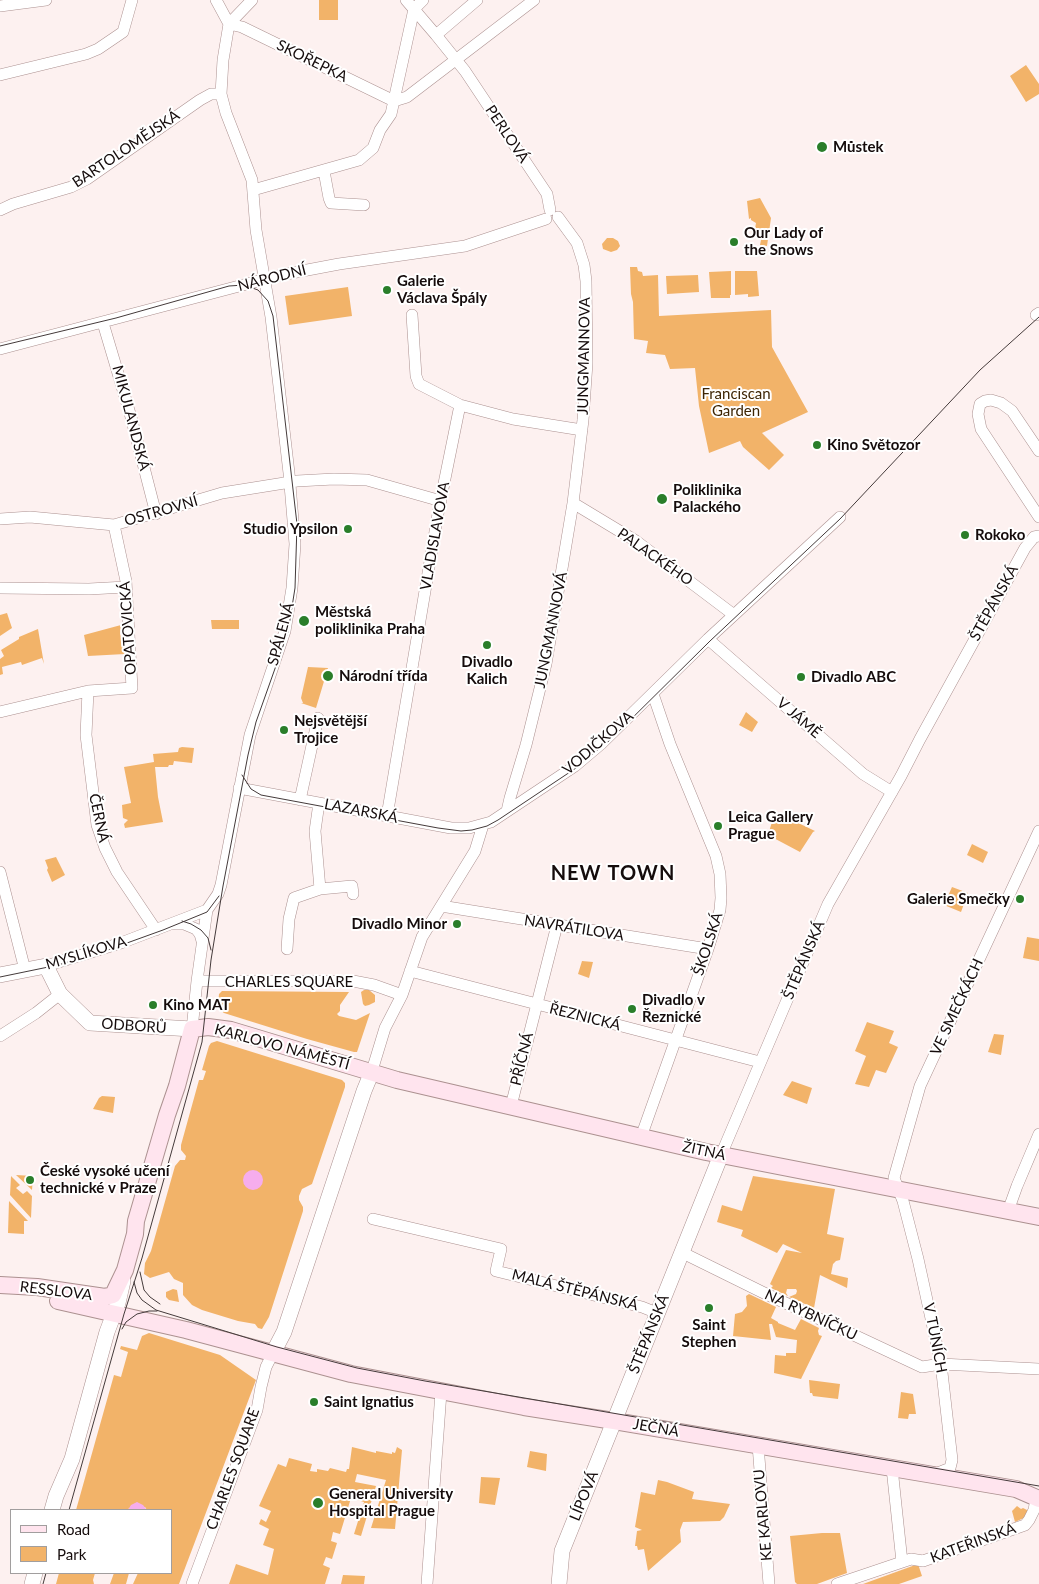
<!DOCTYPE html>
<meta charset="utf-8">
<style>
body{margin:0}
#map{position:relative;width:1039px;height:1584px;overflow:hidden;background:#fdf1f0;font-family:Lato,sans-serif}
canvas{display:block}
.legend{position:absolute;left:10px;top:1509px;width:162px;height:65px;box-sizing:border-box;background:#fff;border:1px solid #a19e9e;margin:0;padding:6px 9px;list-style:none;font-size:15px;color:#150c0c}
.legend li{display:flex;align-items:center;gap:10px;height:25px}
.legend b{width:25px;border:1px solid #a19e9e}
</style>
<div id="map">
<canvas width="1039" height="1584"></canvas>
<ul class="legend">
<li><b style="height:6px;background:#ffe4ee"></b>Road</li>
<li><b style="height:14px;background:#f2b369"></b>Park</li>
</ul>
</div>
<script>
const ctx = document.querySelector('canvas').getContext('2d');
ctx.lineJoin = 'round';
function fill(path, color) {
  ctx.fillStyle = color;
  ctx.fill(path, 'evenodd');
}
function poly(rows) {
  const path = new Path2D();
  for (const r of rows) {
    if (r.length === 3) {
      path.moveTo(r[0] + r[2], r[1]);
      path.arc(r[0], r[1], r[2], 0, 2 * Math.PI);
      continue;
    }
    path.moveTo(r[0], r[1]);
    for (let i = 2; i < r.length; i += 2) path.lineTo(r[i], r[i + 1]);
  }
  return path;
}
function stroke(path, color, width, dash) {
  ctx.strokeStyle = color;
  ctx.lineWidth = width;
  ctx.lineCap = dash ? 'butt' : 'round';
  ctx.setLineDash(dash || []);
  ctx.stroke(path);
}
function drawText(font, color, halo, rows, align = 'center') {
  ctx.font = font + ' Lato,sans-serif';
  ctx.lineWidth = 4;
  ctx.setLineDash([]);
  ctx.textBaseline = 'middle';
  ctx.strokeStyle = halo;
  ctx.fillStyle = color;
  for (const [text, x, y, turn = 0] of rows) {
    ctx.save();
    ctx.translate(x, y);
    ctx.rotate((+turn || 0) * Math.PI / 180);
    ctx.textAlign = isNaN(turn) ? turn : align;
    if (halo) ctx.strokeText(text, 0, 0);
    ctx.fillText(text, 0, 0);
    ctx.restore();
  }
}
const green = poly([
 [319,0,338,0,338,20,319,20],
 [1026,65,1039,84,1039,94,1026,102,1010,76],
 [760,198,771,218,767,246,760,245,761,240,763,238,760,238,756,234,758,231,755,233,751,232,755,229,756,223,751,220,751,218,749,219,747,201],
 [607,238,613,238,618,241,620,246,617,250,611,252,603,249,602,244],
 [630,267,637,267,638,271,642,272,643,276,658,275,659,316,771,310,772,347,808,412,762,433,784,455,769,470,743,447,740,441,709,453,699,406,695,368,670,369,665,355,646,353,648,341,634,339,633,302,631,294],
 [731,271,731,295,730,295,730,298,711,298,709,272],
 [735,271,757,271,759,296,748,297,748,294,735,295],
 [698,275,699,292,667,294,666,276],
 [348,287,352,316,289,325,285,296],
 [7,613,12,628,0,636,0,615],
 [211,620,239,620,239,629,212,629],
 [121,625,120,634,125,654,88,656,84,635],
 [38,629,44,664,42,658,22,665,21,662,2,667,3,674,0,675,0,659,4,656,1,650,19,639,19,637],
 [308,667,328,668,316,708,301,703,303,703,301,698],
 [746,712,758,722,752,732,739,725],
 [182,747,194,748,192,763,174,761,173,765,169,765,168,767,155,767,158,797,163,822,125,828,124,824,128,820,123,818,122,805,131,803,124,767,154,762,153,754,178,752,179,748],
 [775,812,815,831,813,832,800,852,768,835],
 [972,844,988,852,983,863,967,855],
 [56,857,65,875,52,882,47,870,48,868,45,860],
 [952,887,968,893,961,912,944,905],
 [1027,937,1039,939,1039,961,1023,958],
 [582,961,593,962,589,978,578,974],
 [364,990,369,990,375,995,375,1002,369,1005,365,1006,363,1004,361,992],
 [222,991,349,992,340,1005,340,1011,337,1014,339,1016,356,1020,370,1013,357,1052,354,1052,307,1039,224,1013,220,1010,218,1006,219,994],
 [867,1022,894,1031,889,1043,898,1047,886,1073,876,1070,869,1087,855,1084,866,1056,855,1051],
 [994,1034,1004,1035,1001,1055,988,1052],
 [217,1041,342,1080,345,1083,345,1087,312,1184,302,1189,299,1196,299,1200,303,1207,303,1211,269,1317,262,1329,258,1328,255,1324,238,1321,202,1310,192,1305,183,1295,183,1283,174,1279,169,1272,150,1278,144,1274,145,1263,151,1251,175,1166,180,1160,185,1160,186,1156,181,1150,181,1145,199,1080,203,1080,206,1071,202,1070,209,1046,211,1043],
 [792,1081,812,1088,807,1104,783,1095],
 [102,1096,115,1097,113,1113,93,1109,99,1098],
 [16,1175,33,1176,32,1190],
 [11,1176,20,1185,16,1188,23,1194,27,1191,32,1196,31,1218,10,1195],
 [753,1176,835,1189,827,1234,844,1238,840,1260,836,1261,833,1264,831,1274,848,1278,847,1288,820,1275,814,1308,789,1297,796,1294,797,1291,796,1289,787,1289,786,1293,788,1296,771,1288,773,1286,770,1284,786,1250,802,1253,783,1244,777,1253,741,1236,743,1230,717,1222,722,1205,742,1211],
 [9,1201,28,1221,24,1221,24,1234,8,1233],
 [173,1289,177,1290,179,1302,169,1300,166,1297,166,1292],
 [749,1294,776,1307,771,1318,778,1322,778,1323,795,1330,801,1319,819,1328,818,1331,819,1335,822,1336,801,1379,774,1373,775,1355,786,1356,786,1353,796,1353,797,1340,776,1337,772,1324,769,1324,771,1340,733,1336,735,1314,742,1312,747,1306,746,1296],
 [149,1333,220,1355,256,1380,179,1584,133,1584,138,1573,171,1573,171,1510,147,1510,145,1507,129,1508,128,1510,76,1510,114,1375,121,1377,128,1352,120,1349,121,1346,137,1350,142,1336],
 [809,1380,840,1384,838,1399,813,1396,812,1393,810,1393],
 [901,1392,913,1394,916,1414,909,1414,908,1419,898,1418],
 [352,1447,376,1453,376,1451,392,1454,392,1452,395,1453,397,1447,402,1450,395,1529,371,1528,386,1480,357,1474,355,1482,376,1486,361,1536,354,1534,364,1502,351,1498,340,1534,333,1532,331,1541,337,1543,332,1559,326,1557,323,1565,330,1568,325,1584,229,1584,236,1564,268,1575,274,1549,263,1545,269,1529,259,1524,261,1519,266,1522,271,1511,259,1506,278,1464,286,1467,289,1458,312,1464,310,1471,317,1472,317,1469,328,1471,330,1468,346,1472,347,1469,349,1469],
 [530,1451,547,1454,546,1471,527,1467],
 [481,1477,500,1478,495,1505,479,1503],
 [658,1480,667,1482,694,1492,692,1499,730,1504,724,1517,720,1521,683,1522,680,1530,681,1542,648,1571,644,1549,638,1550,637,1546,635,1546,637,1531,642,1530,635,1527,641,1492,655,1495],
 [1017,1506,1021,1509,1023,1508,1027,1510,1027,1514,1026,1517,1015,1522,1012,1511],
 [822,1533,840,1533,847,1573,817,1584,797,1584,795,1582,790,1536],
 [918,1564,922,1576,899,1584,863,1584],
 [59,1573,95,1573,93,1580,94,1584,56,1584],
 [114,1573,129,1573,126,1584,110,1584],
 [343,1575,365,1576,364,1584,341,1584]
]);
const water = poly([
 [253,1180,10],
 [137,1502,143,1505,147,1510,128,1510,131,1505]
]);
const minor = poly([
 [216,0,229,24],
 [406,0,436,35,465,71,547,194,550,210],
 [0,6,46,0],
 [414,9,423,0],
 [229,24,242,27,394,101],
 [229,24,252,0],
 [436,35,477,0],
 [0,75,86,54,98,49,123,32,132,0],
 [394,101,407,97,534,0],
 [324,171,329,198,331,203,364,205],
 [253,190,359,160,373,148,380,130,391,114,414,9],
 [0,210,13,204,71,187,87,179,200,100,211,94,221,94],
 [412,315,416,376,419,384,460,405,513,419,582,430],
 [1036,315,1039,313],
 [103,323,131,417,156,514],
 [0,349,281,275,339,264,465,246,546,219],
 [1039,451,1012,411,1001,403,991,400,985,401,980,404,978,414,981,429,1039,517],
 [573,503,636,541,734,615],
 [0,519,30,517,114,525,222,493,297,481,334,479,367,480,441,501],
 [0,588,89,589,126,587],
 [708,639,863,774,892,792],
 [88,691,86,735,97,825,105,848,117,872,156,930],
 [0,712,88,691,132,688,126,581,114,525],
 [239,788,451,828,469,828,491,822,575,766,601,744,708,639,840,517],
 [300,800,318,718],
 [319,803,315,831,320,889,352,886,353,894],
 [507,811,510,798,526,745,546,664,573,503,583,420,587,363,586,281,584,265,577,243,558,217],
 [387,816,439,508,460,405],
 [0,872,25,970],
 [441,906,708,949],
 [175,924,184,924,196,929,200,934,202,941],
 [287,949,289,919,294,898,320,889],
 [46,966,121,943,207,910],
 [410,971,760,1062],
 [197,981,353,981,374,985,402,995],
 [192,1029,197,981,207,910,218,894,221,885,250,735,285,631,292,588,295,544,289,473,271,317,256,230,252,180,226,113,221,94,223,60,229,24],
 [0,1036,36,1013,60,994],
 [371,1074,385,1028,402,995,422,937,475,851,483,825],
 [511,1106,557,925],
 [641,1137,708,949,720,910,721,898,720,874,716,856,670,744,653,694],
 [721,1155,828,904,901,776,920,739,1025,548,1034,537,1039,536],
 [1008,1211,1017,1186,1039,1134],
 [373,1219,501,1249,496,1271,642,1307,657,1313],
 [683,1253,762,1292,922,1367,941,1364,1039,1369],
 [758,1445,769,1584],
 [892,1468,902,1562],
 [935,1474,950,1468,952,1460,941,1364,918,1259,903,1201,894,1178,920,1086,1039,831],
 [192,1584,257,1410,261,1387,266,1367,273,1353],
 [427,1584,441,1392],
 [837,1584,911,1559,923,1561,1025,1525,1029,1520,1034,1510,1036,1499]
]);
const tertiary = poly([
 [0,975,46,966,60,994,90,1023,192,1029],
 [273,1353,284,1332,364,1091,371,1074],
 [52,1510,56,1496,72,1459,107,1332,118,1303,123,1281],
 [32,1584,35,1573],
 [559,1584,562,1551,721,1155]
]);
const secondary = poly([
 [0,1285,37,1287,105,1297,113,1295,125,1270,135,1234,136,1221,167,1115,177,1086,192,1029,208,1027,231,1030,397,1080,706,1152,1039,1217],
 [58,1301,186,1330,351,1374,524,1407,614,1421,1016,1489,1039,1499]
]);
const tram = poly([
 [0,346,116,318,229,286,244,285,258,290,268,301,273,316,297,524,295,588,288,632,256,722,248,755,223,886,211,960,202,1042,142,1258,124,1314,69,1510],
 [242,775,251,789,261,795,438,828,461,831,472,830,487,826,498,820,576,768,610,740,710,641,840,519,980,370,1039,317],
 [182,921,191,924,201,930,208,938,211,950],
 [0,977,58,965,102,952,163,930,207,912,219,896],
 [140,1272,144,1290,150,1297,160,1304],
 [134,1282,137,1293,142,1300,156,1310,277,1347,357,1368,425,1381,1039,1486],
 [122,1329,126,1322,137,1314,149,1311,157,1311],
 [43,1584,46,1573]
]);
const markers = [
 [822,147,6,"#2a7e2a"],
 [734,242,5,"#2a7e2a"],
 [387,290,5,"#2a7e2a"],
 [817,445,5,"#2a7e2a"],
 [662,499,6,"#2a7e2a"],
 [348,529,5,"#2a7e2a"],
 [965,535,5,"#2a7e2a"],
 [304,621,6,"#2a7e2a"],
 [487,645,5,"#2a7e2a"],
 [328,676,6,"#2a7e2a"],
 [801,677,5,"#2a7e2a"],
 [284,730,5,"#2a7e2a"],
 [718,826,5,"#2a7e2a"],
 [1020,899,5,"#2a7e2a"],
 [457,924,5,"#2a7e2a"],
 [153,1005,5,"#2a7e2a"],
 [632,1009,5,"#2a7e2a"],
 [30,1180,5,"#2a7e2a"],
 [709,1308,5,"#2a7e2a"],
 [314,1402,5,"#2a7e2a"],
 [318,1503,6,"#2a7e2a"]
];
const streetNames = [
 ["SKOŘEPKA",312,61,26],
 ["PERLOVÁ",507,134,56],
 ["BARTOLOMĚJSKÁ",126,149,-34],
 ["NÁRODNÍ",272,278,-14],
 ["JUNGMANNOVA",584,356,-89],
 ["MIKULANDSKÁ",131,418,75],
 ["OSTROVNÍ",161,511,-16],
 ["VLADISLAVOVA",435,536,-80],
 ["PALACKÉHO",655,557,35],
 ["ŠTĚPÁNSKÁ",994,603,-61],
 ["OPATOVICKÁ",128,628,-94],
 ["JUNGMANNOVÁ",551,630,-79],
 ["SPÁLENÁ",281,634,-75],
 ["V JÁMĚ",799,718,41],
 ["VODIČKOVA",598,743,-41],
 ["LAZARSKÁ",361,811,11],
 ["ČERNÁ",99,818,78],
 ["NAVRÁTILOVA",574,928,9],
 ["ŠKOLSKÁ",708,944,-72],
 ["MYSLÍKOVA",86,953,-17],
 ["ŠTĚPÁNSKÁ",804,960,-67],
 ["CHARLES SQUARE",289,982],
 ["VE SMEČKÁCH",957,1007,-65],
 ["ŘEZNICKÁ",585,1017,14],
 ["ODBORŮ",134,1026,4],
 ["KARLOVO NÁMĚSTÍ",282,1047,15],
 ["PŘÍČNÁ",522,1059,-76],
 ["ŽITNÁ",704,1151,12],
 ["MALÁ ŠTĚPÁNSKÁ",575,1290,14],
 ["RESSLOVA",56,1291,7],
 ["NA RYBNÍČKU",811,1315,25],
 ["ŠTĚPÁNSKÁ",649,1334,-68],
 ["V TŮNÍCH",935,1338,79],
 ["JEČNÁ",656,1428,10],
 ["CHARLES SQUARE",233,1469,-70],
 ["LÍPOVÁ",584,1496,-68],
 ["KE KARLOVU",763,1515,-95],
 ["KATEŘINSKÁ",973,1543,-20]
];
const poiNames = [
 ["Můstek",833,147],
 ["Our Lady of",744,233],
 ["the Snows",744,250],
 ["Galerie",397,281],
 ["Václava Špály",397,298],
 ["Kino Světozor",827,445],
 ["Poliklinika",673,490],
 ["Palackého",673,507],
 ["Studio Ypsilon",338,529,"right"],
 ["Rokoko",975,535],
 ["Městská",315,612],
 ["poliklinika Praha",315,629],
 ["Divadlo",487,662,"center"],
 ["Kalich",487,679,"center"],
 ["Národní třída",339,676],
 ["Divadlo ABC",811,677],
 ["Nejsvětější",294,721],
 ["Trojice",294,738],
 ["Leica Gallery",728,817],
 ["Prague",728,834],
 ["Galerie Smečky",1010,899,"right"],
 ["Divadlo Minor",447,924,"right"],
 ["Divadlo v",642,1000],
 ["Řeznické",642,1017],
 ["Kino MAT",163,1005],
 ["České vysoké učení",40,1171],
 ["technické v Praze",40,1188],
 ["Saint",709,1325,"center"],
 ["Stephen",709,1342,"center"],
 ["Saint Ignatius",324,1402],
 ["General University",329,1494],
 ["Hospital Prague",329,1511]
];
const parkNames = [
 ["Franciscan",736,394],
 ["Garden",736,411]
];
const districtNames = [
 ["NEW TOWN",613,874]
];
fill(green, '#f2b369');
fill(water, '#f6aded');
stroke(minor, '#ac9190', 12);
stroke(tertiary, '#ac9190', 16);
stroke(secondary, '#ac9190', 18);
stroke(minor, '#fff', 11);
stroke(tertiary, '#fff', 15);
stroke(secondary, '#ffe4ee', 16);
stroke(tram, '#443a3a', 1);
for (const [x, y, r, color] of markers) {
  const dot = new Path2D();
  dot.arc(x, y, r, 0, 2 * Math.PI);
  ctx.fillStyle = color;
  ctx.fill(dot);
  stroke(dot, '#fff', 2);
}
drawText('15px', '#150c0c', '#fff', streetNames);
drawText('bold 15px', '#150c0c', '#fff', poiNames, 'left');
drawText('15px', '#3e2504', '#fff', parkNames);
ctx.letterSpacing = '1px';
drawText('bold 20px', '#150c0c', '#fff', districtNames);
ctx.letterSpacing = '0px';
</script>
